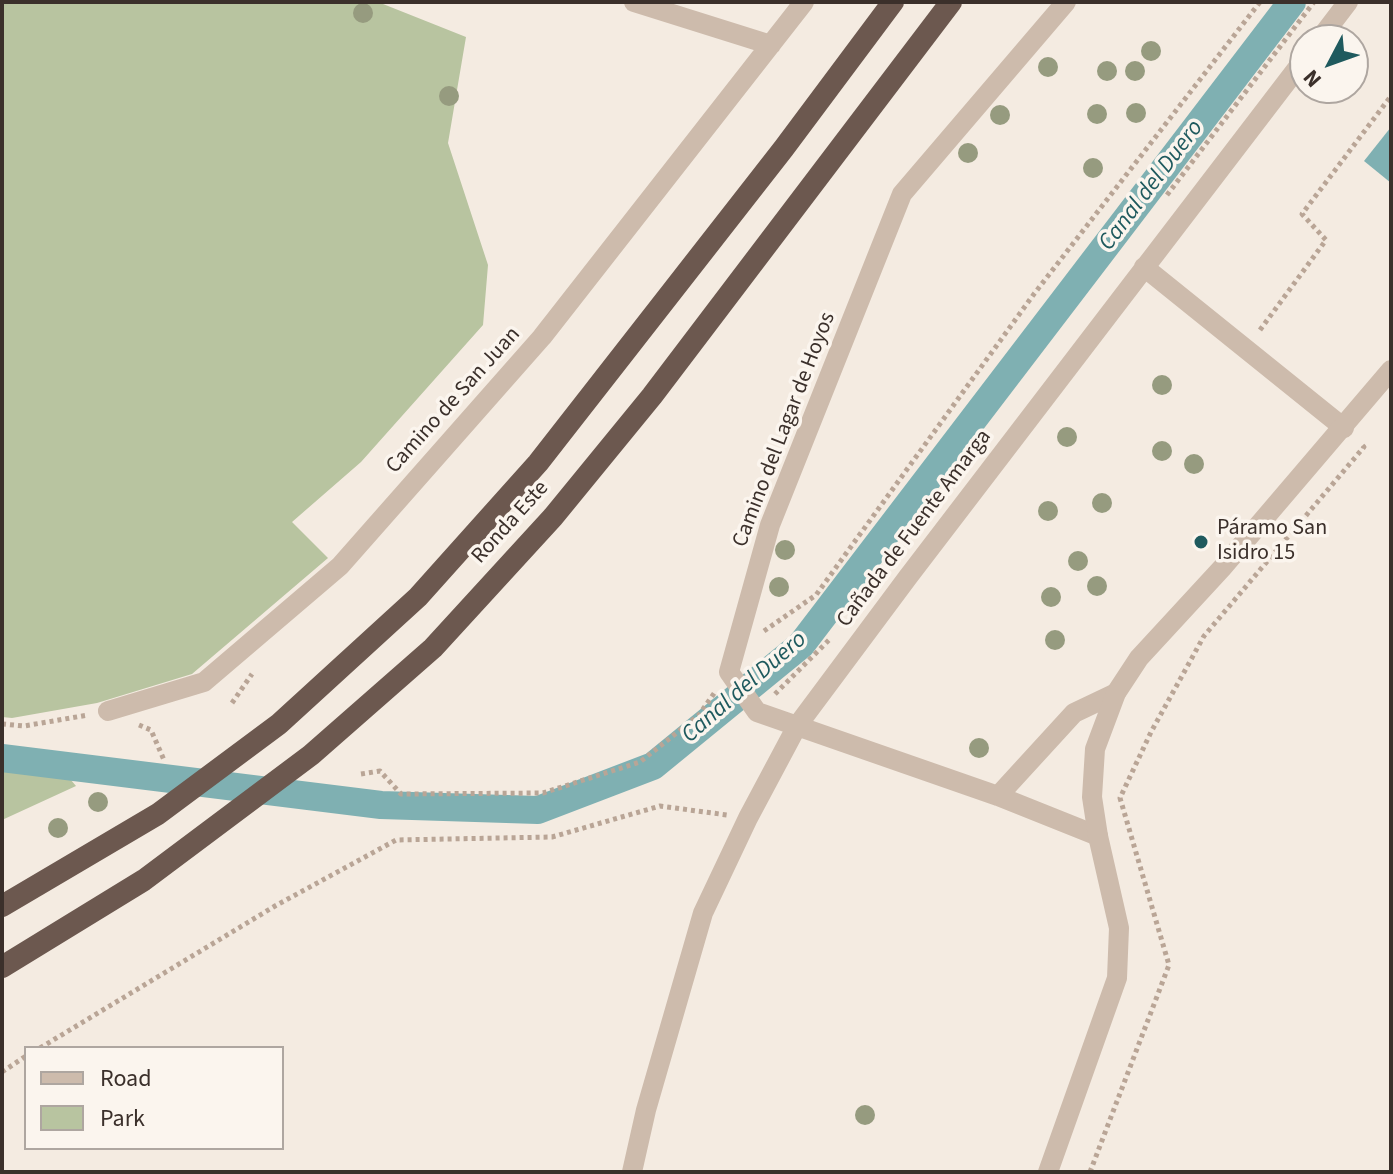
<!DOCTYPE html>
<meta charset="utf-8">
<style>
body{margin:0}
#map{position:relative;width:1393px;height:1174px;overflow:hidden;background:#f4ebe1;font-family:"Source Sans 3",sans-serif}
canvas{display:block}
.frame{position:absolute;inset:0;border:4px solid #3b302b;pointer-events:none}
.legend{position:absolute;left:24px;top:1046px;width:260px;height:104px;box-sizing:border-box;background:#fbf5ee;border:2px solid #aea6a0;margin:0;padding:10px 14px;list-style:none;font-size:24px;color:#3b302b}
.legend li{display:flex;align-items:center;gap:16px;height:40px}
.legend b{width:40px;border:2px solid #aea6a0}
.north{position:absolute;left:1289px;top:24px;width:80px;height:80px;box-sizing:border-box;background:#fbf5ee;border:2px solid #aea6a0;border-radius:50%;rotate:229deg;font-size:22px;font-weight:700;line-height:32px;text-align:center;color:#3b302b}
.north::after{content:'';display:block;margin:auto;width:28px;height:36px;background:#1f5a5e;clip-path:polygon(50% 0,100% 100%,50% 72%,0 100%)}
</style>
<div id="map">
<canvas width="1393" height="1174"></canvas>
<div class="frame"></div>
<ul class="legend">
<li><b style="height:10px;background:#cdbbac"></b>Road</li>
<li><b style="height:22px;background:#b8c4a0"></b>Park</li>
</ul>
<div class="north">N</div>
</div>
<script>
const ctx = document.querySelector('canvas').getContext('2d');
ctx.lineJoin = 'round';
function fill(path, color) {
  ctx.fillStyle = color;
  ctx.fill(path, 'evenodd');
}
function poly(rows) {
  const path = new Path2D();
  for (const r of rows) {
    path.moveTo(r[0], r[1]);
    for (let i = 2; i < r.length; i += 2) path.lineTo(r[i], r[i + 1]);
  }
  return path;
}
function stroke(path, color, width, dash) {
  ctx.strokeStyle = color;
  ctx.lineWidth = width;
  ctx.lineCap = dash ? 'butt' : 'round';
  ctx.setLineDash(dash || []);
  ctx.stroke(path);
}
function drawText(font, color, halo, rows, align = 'center') {
  ctx.font = font + ' "Source Sans 3",sans-serif';
  ctx.lineWidth = 7;
  ctx.setLineDash([]);
  ctx.textBaseline = 'middle';
  ctx.strokeStyle = halo;
  ctx.fillStyle = color;
  for (const [text, x, y, turn = 0] of rows) {
    ctx.save();
    ctx.translate(x, y);
    ctx.rotate((+turn || 0) * Math.PI / 180);
    ctx.textAlign = isNaN(turn) ? turn : align;
    if (halo) ctx.strokeText(text, 0, 0);
    ctx.fillText(text, 0, 0);
    ctx.restore();
  }
}
const green = poly([
 [2,2,378,2,466,37,448,143,488,265,483,325,361,462,292,522,328,558,192,674,97,703,12,718,2,717],
 [2,765,40,768,71,780,76,786,2,820]
]);
const water = poly([
 [1391,127,1391,183,1364,161]
]);
const canal = poly([
 [2,758,381,805,538,810,653,766,801,645,1292,2]
]);
const path = poly([
 [1167,195,1314,2],
 [1260,330,1326,240,1302,214,1391,96],
 [764,631,816,595,1034,294,1260,2],
 [775,694,830,639],
 [232,703,252,674],
 [2,724,24,726,88,715],
 [139,725,151,730,164,760],
 [361,774,380,771,401,794,543,793,640,762,699,715,715,692],
 [40,1048,275,906,396,840,552,837,660,806,727,815],
 [2,1072,26,1056],
 [1090,1172,1169,965,1120,798,1151,732,1204,636,1364,447,1360,443]
]);
const minor = poly([
 [634,2,771,45],
 [1066,2,902,194,770,525,729,672,757,712,998,796,1098,836],
 [1319,40,1348,2],
 [1144,267,1344,428],
 [108,711,204,682,340,566,542,337,804,2],
 [998,796,1074,713,1116,693],
 [632,1172,646,1110,703,913,748,818,797,726,908,577,1305,58]
]);
const tertiary = poly([
 [1048,1172,1117,978,1119,928,1098,836,1092,797,1095,749,1116,693,1139,658,1222,568,1391,370]
]);
const trunk = poly([
 [2,906,158,814,279,724,418,597,538,463,784,148,893,2],
 [2,967,144,880,311,755,433,648,553,517,652,396,951,2]
]);
const trees = [
 [363,13],
 [1151,51],
 [1048,67],
 [1107,71],
 [1135,71],
 [449,96],
 [1136,113],
 [1097,114],
 [1000,115],
 [968,153],
 [1093,168],
 [1162,385],
 [1067,437],
 [1162,451],
 [1194,464],
 [1102,503],
 [1048,511],
 [785,550],
 [1078,561],
 [1097,586],
 [779,587],
 [1051,597],
 [1055,640],
 [979,748],
 [98,802],
 [58,828],
 [865,1115]
];
const markers = [
 [1201,542,8,"#1f5a5e"]
];
const streetNames = [
 ["Camino de San Juan",454,401,-48],
 ["Camino del Lagar de Hoyos",785,430,-69],
 ["Ronda Este",511,523,-48],
 ["Cañada de Fuente Amarga",915,529,-53]
];
const poiNames = [
 ["Páramo San",1217,529],
 ["Isidro 15",1217,554]
];
const waterNames = [
 ["Canal del Duero",1152,186,-53],
 ["Canal del Duero",745,688,-41]
];
fill(green, '#b8c4a0');
fill(water, '#7fb0b2');
stroke(canal, '#7fb0b2', 28);
stroke(path, '#b9a596', 5, [4, 4]);
stroke(minor, '#cdbbac', 20);
stroke(tertiary, '#cdbbac', 20);
stroke(trunk, '#6c584f', 22);
ctx.fillStyle = '#969b7f';
for (const [x, y] of trees) {
  ctx.beginPath();
  ctx.arc(x, y, 10, 0, 2 * Math.PI);
  ctx.fill();
}
for (const [x, y, r, color] of markers) {
  const dot = new Path2D();
  dot.arc(x, y, r, 0, 2 * Math.PI);
  ctx.fillStyle = color;
  ctx.fill(dot);
  stroke(dot, '#fbf5ee', 3);
}
drawText('22px', '#3b302b', '#fbf5ee', streetNames);
drawText('22px', '#3b302b', '#fbf5ee', poiNames, 'left');
drawText('italic 24px', '#1f5a5e', '#fbf5ee', waterNames);
</script>
